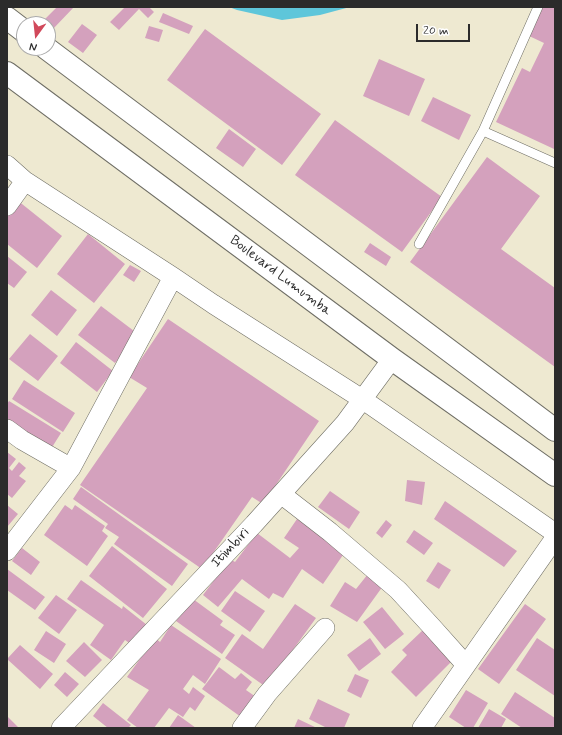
<!DOCTYPE html>
<style>
body{margin:0}
#map{position:relative;width:562px;height:735px;overflow:hidden;background:#eee9d1;font-family:Mynerve,sans-serif}
canvas{display:block}
.frame{position:absolute;inset:0;border:8px solid #2b2b2b;pointer-events:none}
.north{position:absolute;left:16px;top:16px;width:40px;height:40px;box-sizing:border-box;background:#fff;border:1px solid #aaa;border-radius:50%;rotate:195deg;font-size:11px;font-weight:700;line-height:16px;text-align:center;color:#2b2b2b}
.north::after{content:'';display:block;margin:auto;width:14px;height:18px;background:#d1495b;clip-path:polygon(50% 0,100% 100%,50% 72%,0 100%)}
.scale{position:absolute;left:416px;top:24px;width:54px;height:18px;box-sizing:border-box;border:2px solid #2b2b2b;border-top:0;padding-left:5px;font-size:12px;line-height:14px;white-space:nowrap;color:#2b2b2b;-webkit-text-stroke:3px #fff;paint-order:stroke}
</style>
<div id="map">
<canvas width="562" height="735"></canvas>
<div class="frame"></div>
<div class="north">N</div>
<div class="scale">20 m</div>
</div>
<script>
const ctx = document.querySelector('canvas').getContext('2d');
ctx.lineJoin = 'round';
function fill(path, color) {
  ctx.fillStyle = color;
  ctx.fill(path, 'evenodd');
}
function poly(rows) {
  const path = new Path2D();
  for (const r of rows) {
    path.moveTo(r[0], r[1]);
    for (let i = 2; i < r.length; i += 2) path.lineTo(r[i], r[i + 1]);
  }
  return path;
}
function stroke(path, color, width, dash) {
  ctx.strokeStyle = color;
  ctx.lineWidth = width;
  ctx.lineCap = dash ? 'butt' : 'round';
  ctx.setLineDash(dash || []);
  ctx.stroke(path);
}
function drawText(font, color, halo, rows, align = 'center') {
  ctx.font = font + ' Mynerve,sans-serif';
  ctx.lineWidth = 3;
  ctx.setLineDash([]);
  ctx.textBaseline = 'middle';
  ctx.strokeStyle = halo;
  ctx.fillStyle = color;
  for (const [text, x, y, turn = 0] of rows) {
    ctx.save();
    ctx.translate(x, y);
    ctx.rotate((+turn || 0) * Math.PI / 180);
    ctx.textAlign = isNaN(turn) ? turn : align;
    if (halo) ctx.strokeText(text, 0, 0);
    ctx.fillText(text, 0, 0);
    ctx.restore();
  }
}
const water = poly([
 [229,7,350,7,320,15,282,20,237,10]
]);
const building = poly([
 [57,7,74,7,53,29,44,20],
 [125,7,149,7,154,12,148,18,139,9,119,30,110,22],
 [541,7,555,7,555,147,554,149,496,122,522,68,530,72,544,43,527,35],
 [163,13,193,26,189,34,159,22],
 [82,24,97,35,83,53,68,42],
 [149,26,163,30,159,42,145,38],
 [205,29,321,114,282,165,167,80],
 [379,59,425,79,409,116,363,96],
 [433,97,471,115,459,140,421,121],
 [335,120,442,197,402,252,295,175],
 [229,129,256,149,243,167,216,148],
 [487,157,540,196,501,249,555,288,555,367,410,262],
 [17,200,62,236,37,268,7,244,7,213],
 [88,234,125,264,94,303,57,274],
 [370,243,391,257,386,266,364,252],
 [7,256,27,272,14,288,7,283],
 [130,265,141,271,134,282,123,275],
 [51,290,77,310,57,336,31,315],
 [101,306,138,334,115,363,78,335],
 [168,319,319,421,263,504,252,497,202,569,80,485,147,388,129,377],
 [30,334,58,356,38,381,9,359],
 [76,342,113,371,97,392,60,363],
 [24,380,75,413,63,432,12,399],
 [9,401,61,433,49,452,7,426,7,404],
 [7,452,16,459,9,468,12,471,19,462,26,468,19,476,26,481,12,498,7,494],
 [407,480,425,482,422,505,405,501],
 [81,487,188,564,172,586,114,544,119,537,105,528,108,524,73,499],
 [330,491,360,512,349,529,318,507],
 [445,501,517,551,504,567,434,519],
 [7,505,18,514,7,527],
 [65,505,72,510,75,505,105,526,102,531,108,536,87,566,44,535],
 [297,519,345,552,323,584,302,569,283,598,273,593,269,599,242,579,218,607,203,595,230,559,235,562,257,533,290,558,299,548,284,538],
 [386,520,392,525,382,538,376,533],
 [414,530,433,543,424,555,406,542],
 [112,546,167,589,143,618,89,576],
 [22,548,40,562,31,575,12,561],
 [438,562,451,570,439,589,426,581],
 [7,569,45,597,35,610,7,590],
 [368,574,383,586,357,622,330,606,345,582,356,589],
 [81,580,122,609,123,606,147,625,132,645,125,640,111,660,90,645,104,625,67,599],
 [235,591,265,611,250,632,221,611],
 [56,595,77,610,59,634,38,618],
 [193,599,223,621,220,625,235,635,222,654,176,621],
 [295,604,316,618,266,687,225,658,242,634,263,649],
 [525,604,546,619,499,684,478,669],
 [382,607,404,634,385,649,363,622],
 [171,625,221,659,205,684,193,675,183,689,189,694,193,687,205,696,195,711,190,707,183,717,169,708,154,728,138,728,127,720,149,690,127,677,155,638,160,642],
 [423,630,453,660,416,697,391,672,407,655,402,650],
 [46,631,66,644,54,663,34,650],
 [370,638,381,654,359,671,347,655],
 [537,638,555,650,555,696,516,670],
 [84,642,102,660,85,677,66,661],
 [20,645,53,674,40,689,7,659],
 [219,667,235,679,241,673,252,682,246,690,256,697,241,717,202,689],
 [65,672,79,684,67,697,54,685],
 [355,674,369,680,361,698,347,691],
 [466,690,488,703,473,728,466,728,449,717],
 [515,692,555,718,555,728,522,728,501,714],
 [318,699,350,714,344,728,327,728,309,719],
 [103,703,131,725,128,728,108,728,93,716],
 [489,709,506,719,501,728,478,728],
 [178,715,196,728,169,728],
 [7,716,19,728,7,728],
 [298,719,317,728,294,728]
]);
const lane = poly([
 [483,131,555,163],
 [419,244,483,131,538,7]
]);
const street = poly([
 [7,165,25,181,173,277,213,304,362,399,555,533],
 [7,206,25,181],
 [7,429,22,440,71,468],
 [281,494,330,532,398,590,432,627,466,665],
 [7,551,71,468,173,277],
 [61,728,254,524,345,423,392,359],
 [242,728,267,694,325,628],
 [422,728,555,538]
]);
const highway = poly([
 [7,18,24,31],
 [46,48,555,430],
 [7,73,392,359,555,475]
]);
const streetNames = [
 ["Boulevard Lumumba",280,276,37],
 ["Itimbiri",231,548,-47]
];
fill(water, '#5ec6da');
fill(building, '#d4a1bd');
stroke(lane, '#6f6e65', 10);
stroke(street, '#6f6e65', 20);
stroke(highway, '#6f6e65', 24);
stroke(lane, '#fff', 9);
stroke(street, '#fff', 19);
stroke(highway, '#fff', 22);
drawText('14px', '#2b2b2b', '#fff', streetNames);
</script>
